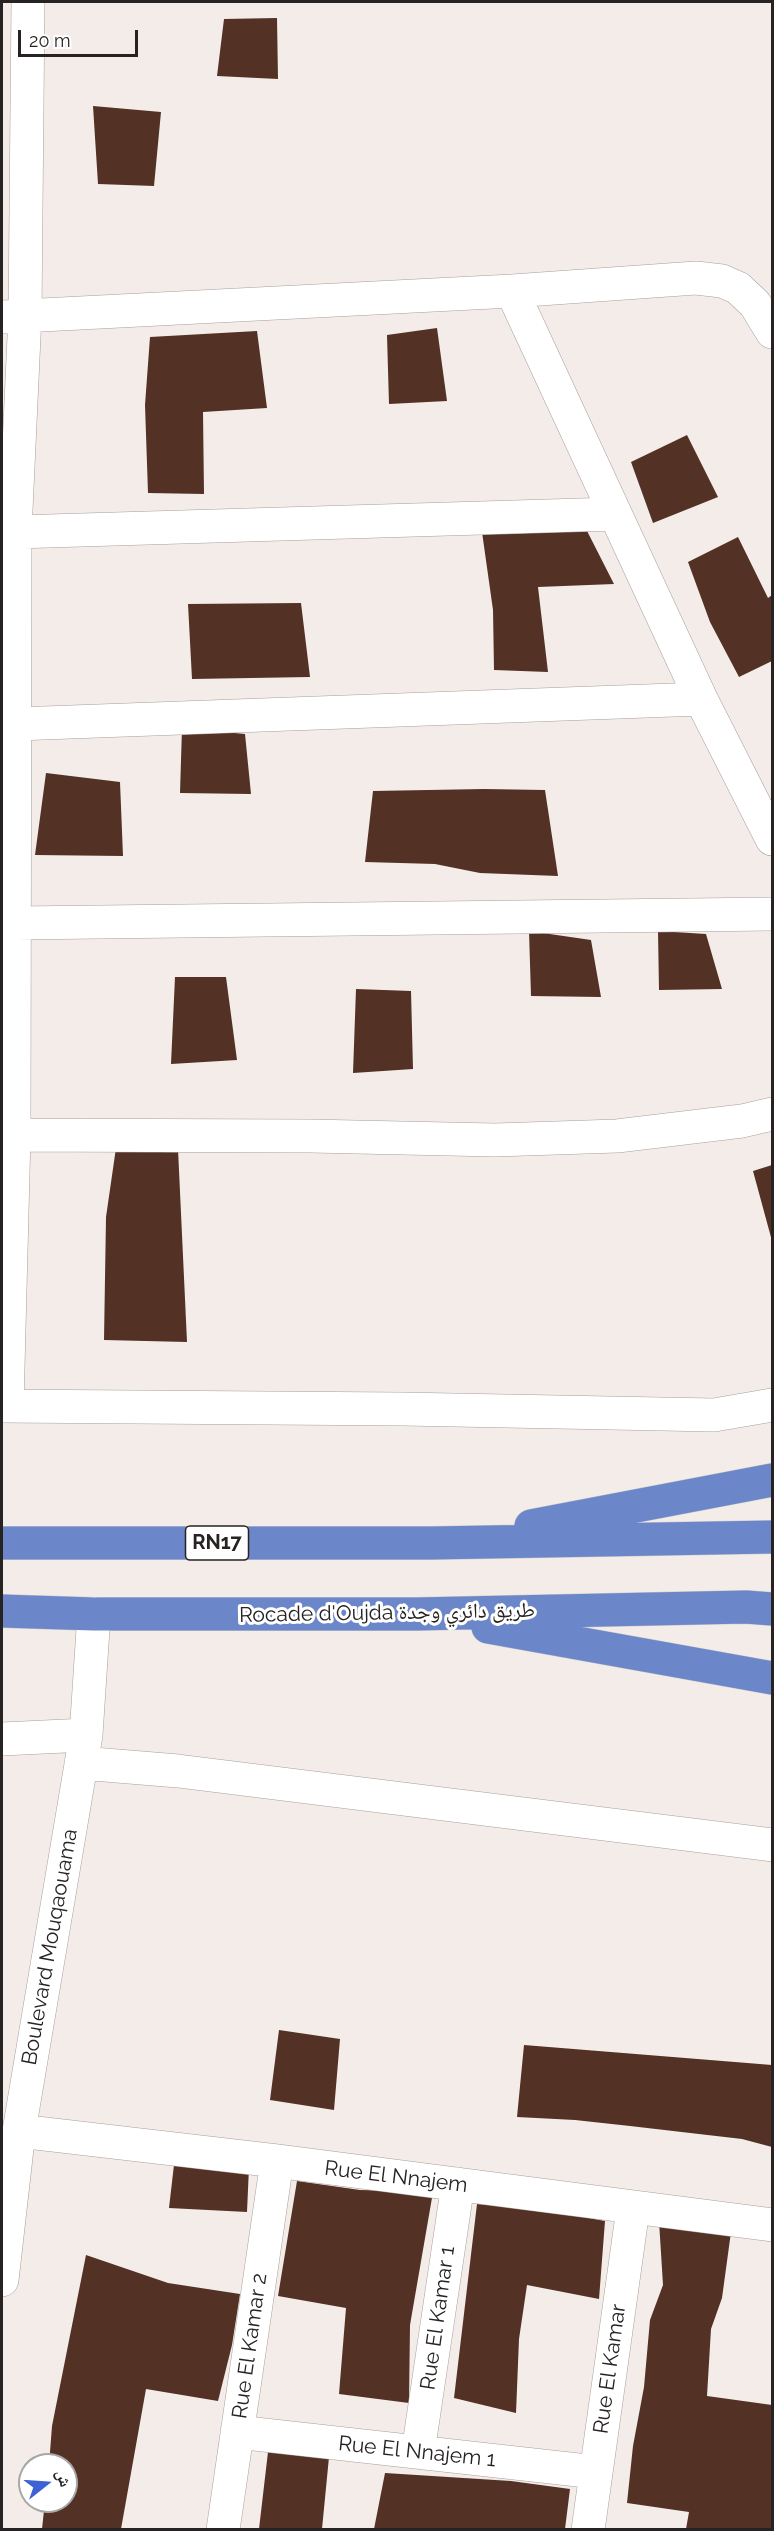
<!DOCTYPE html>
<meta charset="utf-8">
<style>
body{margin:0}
#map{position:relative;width:774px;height:2531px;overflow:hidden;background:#f4ece9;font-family:Raleway,"Noto Naskh Arabic",sans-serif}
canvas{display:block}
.frame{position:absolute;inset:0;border:3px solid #262322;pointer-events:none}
.north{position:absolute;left:18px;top:2453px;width:60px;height:60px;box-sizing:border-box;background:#fff;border:2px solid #a8a7a7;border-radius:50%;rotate:73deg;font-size:16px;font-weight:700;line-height:24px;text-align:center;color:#262322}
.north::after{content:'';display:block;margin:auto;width:21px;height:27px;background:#3d62d4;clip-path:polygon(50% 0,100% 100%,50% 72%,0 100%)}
.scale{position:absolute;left:18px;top:30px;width:120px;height:27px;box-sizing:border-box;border:3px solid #262322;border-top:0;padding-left:8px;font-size:18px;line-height:21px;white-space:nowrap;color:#262322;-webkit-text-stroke:4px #fff;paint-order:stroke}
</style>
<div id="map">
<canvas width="774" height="2531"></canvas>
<div class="frame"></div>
<div class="north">ش</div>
<div class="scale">20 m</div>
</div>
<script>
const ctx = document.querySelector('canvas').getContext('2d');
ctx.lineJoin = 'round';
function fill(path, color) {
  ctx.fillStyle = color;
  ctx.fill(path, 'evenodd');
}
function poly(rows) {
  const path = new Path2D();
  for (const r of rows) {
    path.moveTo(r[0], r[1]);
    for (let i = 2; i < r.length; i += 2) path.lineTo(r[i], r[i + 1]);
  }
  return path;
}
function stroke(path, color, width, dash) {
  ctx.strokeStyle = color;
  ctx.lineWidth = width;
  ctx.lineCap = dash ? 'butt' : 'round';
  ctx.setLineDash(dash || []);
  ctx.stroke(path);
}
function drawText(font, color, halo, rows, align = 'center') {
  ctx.font = font + ' Raleway,"Noto Naskh Arabic",sans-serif';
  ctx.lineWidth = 6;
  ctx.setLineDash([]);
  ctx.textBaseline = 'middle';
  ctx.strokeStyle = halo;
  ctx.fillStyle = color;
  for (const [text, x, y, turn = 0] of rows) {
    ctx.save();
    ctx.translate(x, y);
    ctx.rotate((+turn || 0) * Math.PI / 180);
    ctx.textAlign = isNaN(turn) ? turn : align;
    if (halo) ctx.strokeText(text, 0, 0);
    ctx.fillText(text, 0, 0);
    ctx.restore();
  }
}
const building = poly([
 [277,18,278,79,217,76,224,19],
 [93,106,161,112,154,186,98,184],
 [437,328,447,401,389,404,387,335],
 [257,331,267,408,203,412,204,494,148,493,145,405,150,337],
 [687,435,718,497,653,523,631,462],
 [585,527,614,584,538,587,548,672,494,670,493,610,482,532],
 [738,537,768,598,772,595,772,661,739,677,710,622,688,562],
 [301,603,310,677,192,679,188,604],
 [182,728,245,734,251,794,180,793],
 [46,773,120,782,123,856,35,855],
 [484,789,545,790,558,876,480,873,435,864,365,862,373,791],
 [529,931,591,940,601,997,531,996],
 [658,931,706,934,722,989,659,990],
 [175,977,226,977,237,1060,171,1064],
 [356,989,411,991,413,1069,353,1073],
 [117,1141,178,1149,187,1342,104,1340,106,1217],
 [772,1165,772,1241,753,1171],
 [279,2030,340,2039,334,2110,270,2100],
 [524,2045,772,2065,772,2147,742,2139,630,2126,575,2120,517,2117],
 [175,2156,249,2167,247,2212,169,2208],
 [297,2181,360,2190,433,2192,410,2325,409,2403,339,2394,346,2308,278,2296],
 [477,2204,537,2208,605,2221,599,2299,527,2285,519,2339,516,2413,454,2398],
 [659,2221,731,2232,722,2298,711,2329,707,2396,772,2405,772,2529,686,2529,689,2512,627,2503,633,2446,644,2387,650,2320,663,2285],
 [86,2255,168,2283,240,2294,232,2345,218,2401,146,2389,121,2529,42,2529,45,2501,66,2501,66,2465,49,2465,52,2426],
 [268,2452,329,2457,322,2529,259,2529],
 [385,2473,511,2481,570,2489,565,2529,374,2529]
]);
const minor = poly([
 [512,291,701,699,772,839],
 [2,317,512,291,696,278,722,281,738,288,755,304,772,332],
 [15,532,614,514],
 [16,724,701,699],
 [16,923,772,914],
 [2,1135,310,1136,495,1140,617,1136,742,1121,772,1114],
 [2,1406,402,1409,714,1415,772,1405],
 [7,1406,14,1135,15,532,25,315,28,2],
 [2,1739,86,1735],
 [81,1763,178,1771,772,1845],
 [19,2131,277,2161,772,2225],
 [2,2280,19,2131,86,1735,94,1614],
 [237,2432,596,2472],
 [418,2452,458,2184],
 [223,2530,277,2161],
 [588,2530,633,2209]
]);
const highway = poly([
 [531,1526,772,1480],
 [2,1543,432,1543,772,1537],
 [2,1611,94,1614,416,1614,746,1607,772,1609],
 [488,1627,772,1678]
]);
const shields = [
 [217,1543,63]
];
const shieldNames = [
 ["RN17",217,1543]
];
const streetNames = [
 ["Rocade d'Oujda طريق دائري وجدة",387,1613,-1],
 ["Boulevard Mouqaouama",50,1947,-80],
 ["Rue El Nnajem",396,2177,7],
 ["Rue El Kamar 1",438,2318,-82],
 ["Rue El Kamar 2",250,2346,-82],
 ["Rue El Kamar",610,2369,-82],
 ["Rue El Nnajem 1",417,2452,6]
];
fill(building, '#533124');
stroke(minor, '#a79f9c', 34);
stroke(highway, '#cbcaca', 34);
stroke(minor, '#fff', 33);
stroke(highway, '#6b86c9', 33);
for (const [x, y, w] of shields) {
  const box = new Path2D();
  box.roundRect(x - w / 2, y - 17, w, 34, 4.5);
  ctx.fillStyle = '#fff';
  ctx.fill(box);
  stroke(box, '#262322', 1.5);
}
drawText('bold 20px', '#262322', null, shieldNames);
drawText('21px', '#262322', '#fff', streetNames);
</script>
